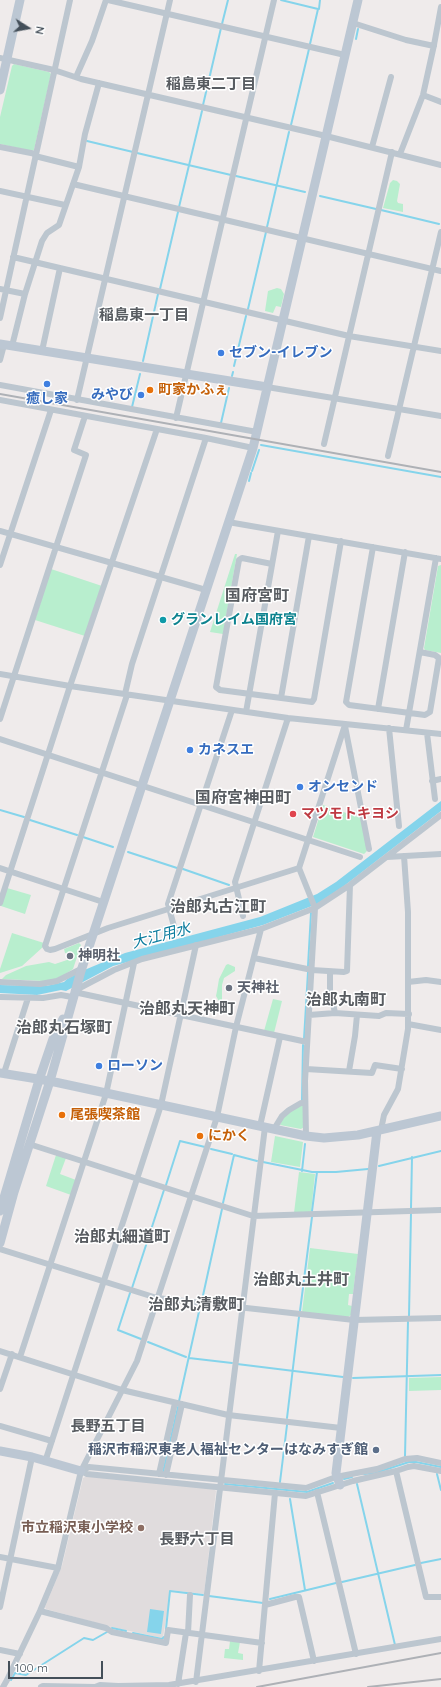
<!DOCTYPE html>
<meta charset="utf-8">
<style>
body{margin:0}
#map{position:relative;width:441px;height:1687px;overflow:hidden;background:#efebeb;font-family:Quicksand,sans-serif}
canvas{display:block}
.north{position:absolute;left:8px;top:8px;width:40px;height:40px;-webkit-text-stroke:3px #fff;paint-order:stroke;rotate:101deg;font-size:11px;font-weight:700;line-height:16px;text-align:center;color:#444f59}
.north::after{content:'';display:block;margin:auto;width:14px;height:18px;background:#444f59;clip-path:polygon(50% 0,100% 100%,50% 72%,0 100%)}
.scale{position:absolute;left:8px;top:1661px;width:95px;height:18px;box-sizing:border-box;border:2px solid #444f59;border-top:0;padding-left:5px;font-size:12px;line-height:14px;white-space:nowrap;color:#444f59;-webkit-text-stroke:3px #fff;paint-order:stroke}
</style>
<div id="map">
<canvas width="441" height="1687"></canvas>
<div class="north">N</div>
<div class="scale">100 m</div>
</div>
<script>
const ctx = document.querySelector('canvas').getContext('2d');
ctx.lineJoin = 'round';
function fill(path, color) {
  ctx.fillStyle = color;
  ctx.fill(path, 'evenodd');
}
function poly(rows) {
  const path = new Path2D();
  for (const r of rows) {
    path.moveTo(r[0], r[1]);
    for (let i = 2; i < r.length; i += 2) path.lineTo(r[i], r[i + 1]);
  }
  return path;
}
function stroke(path, color, width, dash) {
  ctx.strokeStyle = color;
  ctx.lineWidth = width;
  ctx.lineCap = dash ? 'butt' : 'round';
  ctx.setLineDash(dash || []);
  ctx.stroke(path);
}
function drawText(font, color, halo, rows, align = 'center') {
  ctx.font = font + ' Quicksand,"Noto Sans JP",sans-serif';
  ctx.lineWidth = 3;
  ctx.setLineDash([]);
  ctx.textBaseline = 'middle';
  ctx.strokeStyle = halo;
  ctx.fillStyle = color;
  for (const [text, x, y, turn = 0] of rows) {
    ctx.save();
    ctx.translate(x, y);
    ctx.rotate((+turn || 0) * Math.PI / 180);
    ctx.textAlign = isNaN(turn) ? turn : align;
    if (halo) ctx.strokeText(text, 0, 0);
    ctx.fillText(text, 0, 0);
    ctx.restore();
  }
}
const education = poly([
 [87,1476,214,1489,216,1491,204,1594,170,1590,167,1614,163,1637,162,1638,111,1627,46,1609,45,1607,62,1566,83,1478]
]);
const green = poly([
 [14,64,49,72,51,74,34,150,32,151,0,144,0,117,12,66],
 [393,180,397,181,400,184,397,201,398,203,403,204,403,212,383,208,390,183],
 [277,288,281,289,284,294,281,307,276,306,273,313,265,311,268,291],
 [235,554,237,554,223,634,210,632],
 [441,565,441,653,425,650,424,648,438,566],
 [51,569,102,586,85,636,35,620],
 [323,805,361,818,367,851,364,854,313,837],
 [7,888,31,895,25,914,1,906],
 [12,933,44,943,43,947,22,966,0,973,0,969],
 [79,943,81,945,73,969,58,979,43,981,2,979,6,975,26,966,49,962,55,964,70,959,72,957,71,954,65,953,64,949],
 [228,964,235,967,235,971,224,978,222,985,222,1001,220,1003,216,996,217,991,219,979,226,965],
 [273,999,282,1001,274,1033,264,1031],
 [300,1105,303,1106,304,1127,301,1129,280,1125,283,1117],
 [275,1136,303,1142,300,1167,271,1162],
 [56,1155,66,1158,60,1174,76,1180,71,1195,46,1186],
 [299,1172,315,1174,311,1212,294,1213],
 [310,1248,358,1254,353,1294,349,1294,348,1305,352,1306,351,1315,348,1317,302,1312],
 [441,1377,441,1390,409,1391,409,1378],
 [230,1641,240,1642,238,1653,243,1654,243,1660,224,1658,225,1649,229,1649]
]);
const water = poly([
 [441,801,441,811,344,886,317,904,263,925,113,966,66,991,61,990,37,995,0,993,0,985,46,986,64,982,67,979,82,971,125,953,260,917,317,894,336,882],
 [150,1609,164,1611,161,1634,147,1632]
]);
const stream = poly([
 [281,0,318,9,310,44],
 [319,9,320,0],
 [222,24,228,0],
 [356,39,358,29],
 [203,105,221,28],
 [291,125,309,49],
 [87,141,133,152],
 [137,153,231,175],
 [236,176,305,192],
 [320,196,376,209],
 [179,207,202,111],
 [381,210,439,224],
 [267,227,289,132],
 [160,289,178,212],
 [248,309,266,232],
 [143,361,158,294],
 [234,366,246,316],
 [232,376,233,372],
 [132,407,140,374],
 [219,423,221,423,229,388],
 [261,445,441,477],
 [252,471,259,450],
 [249,481,251,473],
 [0,810,24,817],
 [30,820,77,835],
 [83,837,113,847],
 [128,852,177,868],
 [183,869,229,885],
 [308,966,311,913],
 [304,1039,308,972],
 [302,1101,303,1045],
 [211,1149,232,1154],
 [263,1162,312,1172,336,1172,368,1169],
 [379,1166,441,1151],
 [302,1171,305,1144],
 [166,1185,180,1141,205,1147],
 [223,1203,234,1155,257,1161],
 [411,1208,412,1157],
 [312,1211,317,1172],
 [132,1288,164,1190],
 [130,1293,118,1330,141,1339],
 [202,1300,222,1209],
 [300,1311,312,1217],
 [409,1316,411,1213],
 [148,1342,186,1357],
 [189,1358,232,1363],
 [237,1364,343,1377],
 [353,1378,441,1375],
 [179,1401,200,1307],
 [287,1418,299,1317],
 [405,1456,408,1321],
 [163,1472,178,1407],
 [364,1474,375,1473,409,1462,416,1462,441,1467],
 [437,1474,441,1490],
 [344,1479,352,1477],
 [280,1482,287,1425],
 [225,1484,307,1492,333,1483],
 [357,1484,395,1645],
 [290,1499,305,1590],
 [421,1563,441,1559],
 [342,1582,415,1565],
 [209,1596,263,1603],
 [270,1599,336,1583],
 [112,1628,126,1631],
 [166,1629,170,1591,203,1595],
 [133,1633,162,1639,164,1637],
 [11,1680,15,1673,26,1675,84,1638,93,1640,107,1632]
]);
const street = poly([
 [108,0,345,55],
 [353,23,406,40,434,46],
 [0,58,54,70,81,79,326,136,441,165],
 [76,77,92,41,106,0],
 [423,95,441,102],
 [0,147,36,154],
 [372,147,391,77],
 [400,154,423,95,434,45,441,7],
 [35,156,79,167],
 [73,184,441,271],
 [0,191,65,205],
 [13,257,349,336,441,351],
 [0,289,25,294],
 [0,318,70,0],
 [12,346,25,294,42,241,47,233,59,225,79,167,85,134,99,83],
 [42,351,60,268],
 [0,360,4,345],
 [0,385,257,432],
 [267,387,441,416],
 [0,400,206,438,253,448],
 [77,400,170,0],
 [176,418,274,0],
 [324,444,392,152],
 [388,456,441,232],
 [228,522,441,559],
 [0,531,206,590],
 [373,547,346,702,349,705,425,715,430,712,439,658,435,655,420,652],
 [272,564,242,558,239,560,216,687,220,690,312,702,314,699,341,541],
 [0,565,51,410],
 [0,674,70,686,288,718,441,734],
 [125,694,132,664,206,438],
 [127,695,45,946,47,949,50,950,55,949,108,928,299,868],
 [281,698,309,536],
 [378,709,405,552],
 [246,712,278,531],
 [0,719,86,455,74,450,85,416],
 [345,726,369,849],
 [389,728,399,826],
 [406,730,436,558],
 [427,733,435,799],
 [0,739,360,857],
 [432,781,441,779],
 [387,857,441,854],
 [0,868,103,902],
 [0,903,70,686,157,429],
 [243,916,235,882,288,718],
 [176,934,168,904,232,710],
 [254,958,312,970,344,972,347,971,350,885],
 [330,972,330,990,335,1013],
 [0,982,40,984,57,981,81,969],
 [408,982,426,980,441,982],
 [74,991,114,970,142,959,261,929,315,908,350,885,441,815],
 [74,992,307,1042],
 [0,997,43,998,61,995,72,997],
 [309,1015,335,1013,379,1016,386,1013,409,1014],
 [408,1024,441,1030],
 [306,1069,372,1073,375,1065,402,1069],
 [349,1071,355,1036,357,1015],
 [4,1073,28,998],
 [260,1126,280,1037],
 [274,1129,282,1116,289,1110,301,1103,305,1103],
 [381,1130,384,1115,398,1089,408,1029,408,912,404,856],
 [306,1136,305,1081,315,908,299,868,345,725],
 [29,1144,253,1216,441,1210],
 [0,1249,157,1298,354,1320,441,1318],
 [0,1351,122,1390,228,1415,341,1428],
 [20,1357,106,1094,134,963],
 [0,1389,12,1354],
 [0,1426,52,1441],
 [45,1462,161,1105,196,945],
 [81,1471,89,1467,306,1488,336,1477,377,1469,405,1459,417,1458,441,1463],
 [81,1471,87,1474,306,1496,353,1481,396,1471,408,1467,414,1466,441,1471],
 [396,1471,426,1597,441,1597],
 [159,1474,175,1403],
 [166,1475,182,1404],
 [317,1492,356,1654],
 [0,1557,58,1568],
 [265,1605,295,1597,299,1597,314,1661],
 [0,1607,32,1457],
 [40,1611,106,1628,112,1632,166,1643,168,1630,262,1643],
 [188,1633,190,1595],
 [0,1650,20,1654],
 [259,1671,275,1493],
 [196,1682,265,1127],
 [178,1684,186,1633],
 [3,1687,7,1680,40,1611,58,1568,81,1471,137,1361,217,1117,236,1027,261,929],
 [41,1687,43,1686,95,1687,100,1685,118,1686,169,1685,441,1639]
]);
const secondary = poly([
 [0,90,20,0],
 [0,344,267,387],
 [0,1073,50,1081,306,1136,324,1138,358,1135,441,1116],
 [0,1211,39,1080,53,1039,63,1019],
 [0,1243,14,1192,50,1081,81,971,253,448,358,0],
 [0,1451,32,1457,81,1471],
 [340,1485,336,1473,377,1131]
]);
const rail = poly([
 [0,394,441,472],
 [257,1687,441,1653],
 [368,1687,441,1679]
]);
const markers = [
 [221,353,4,"#3f7fe0"],
 [47,384,4,"#3f7fe0"],
 [150,390,4,"#e8710a"],
 [141,395,4,"#3f7fe0"],
 [163,620,4,"#0f9aa8"],
 [190,750,4,"#3f7fe0"],
 [300,787,4,"#3f7fe0"],
 [293,814,4,"#e0444e"],
 [70,956,4,"#6b7280"],
 [229,988,4,"#6b7280"],
 [99,1066,4,"#3f7fe0"],
 [62,1115,4,"#e8710a"],
 [200,1136,4,"#e8710a"],
 [376,1450,4,"#5c6f8a"],
 [141,1528,4,"#8d6e63"]
];
const shopNames = [
 ["セブン-イレブン",229,353],
 ["みやび",133,395,"right"],
 ["癒し家",47,399,"center"],
 ["カネスエ",198,750],
 ["オンセンド",308,787],
 ["ローソン",107,1066]
];
const foodNames = [
 ["町家かふぇ",158,390],
 ["尾張喫茶館",70,1115],
 ["にかく",208,1136]
];
const cultureNames = [
 ["グランレイム国府宮",171,620]
];
const healthNames = [
 ["マツモトキヨシ",301,814]
];
const worshipNames = [
 ["神明社",78,956],
 ["天神社",237,988]
];
const serviceNames = [
 ["稲沢市稲沢東老人福祉センターはなみすぎ館",368,1450]
];
const educationNames = [
 ["市立稲沢東小学校",133,1528]
];
const neighbourhoodNames = [
 ["稲島東二丁目",211,84],
 ["稲島東一丁目",144,315],
 ["長野五丁目",108,1426],
 ["長野六丁目",197,1539]
];
const waterNames = [
 ["大江用水",161,936,-15]
];
const quarterNames = [
 ["国府宮町",257,596],
 ["国府宮神田町",243,798],
 ["治郎丸古江町",218,907],
 ["治郎丸南町",346,1000],
 ["治郎丸天神町",187,1009],
 ["治郎丸石塚町",64,1028],
 ["治郎丸細道町",122,1237],
 ["治郎丸土井町",301,1280],
 ["治郎丸清敷町",196,1305]
];
fill(education, '#e0dcdd');
fill(green, '#b8eece');
fill(water, '#85d4eb');
stroke(stream, '#85d4eb', 2);
stroke(street, '#bcc6cf', 6);
stroke(secondary, '#bcc7d3', 9);
stroke(rail, '#aeb1b6', 2);
for (const [x, y, r, color] of markers) {
  const dot = new Path2D();
  dot.arc(x, y, r, 0, 2 * Math.PI);
  ctx.fillStyle = color;
  ctx.fill(dot);
  stroke(dot, '#fff', 1.5);
}
drawText('bold 14px', '#366cbe', '#fff', shopNames, 'left');
drawText('bold 14px', '#c56008', '#fff', foodNames, 'left');
drawText('bold 14px', '#0d838f', '#fff', cultureNames, 'left');
drawText('bold 14px', '#be3a42', '#fff', healthNames, 'left');
drawText('bold 14px', '#5b616d', '#fff', worshipNames, 'left');
drawText('bold 14px', '#4e5e75', '#fff', serviceNames, 'right');
drawText('bold 14px', '#785e54', '#fff', educationNames, 'right');
drawText('bold 15px', '#585c61', '#fff', neighbourhoodNames);
drawText('italic 15px', '#0b7c9e', '#fff', waterNames);
drawText('bold 16px', '#585c61', '#fff', quarterNames);
</script>
